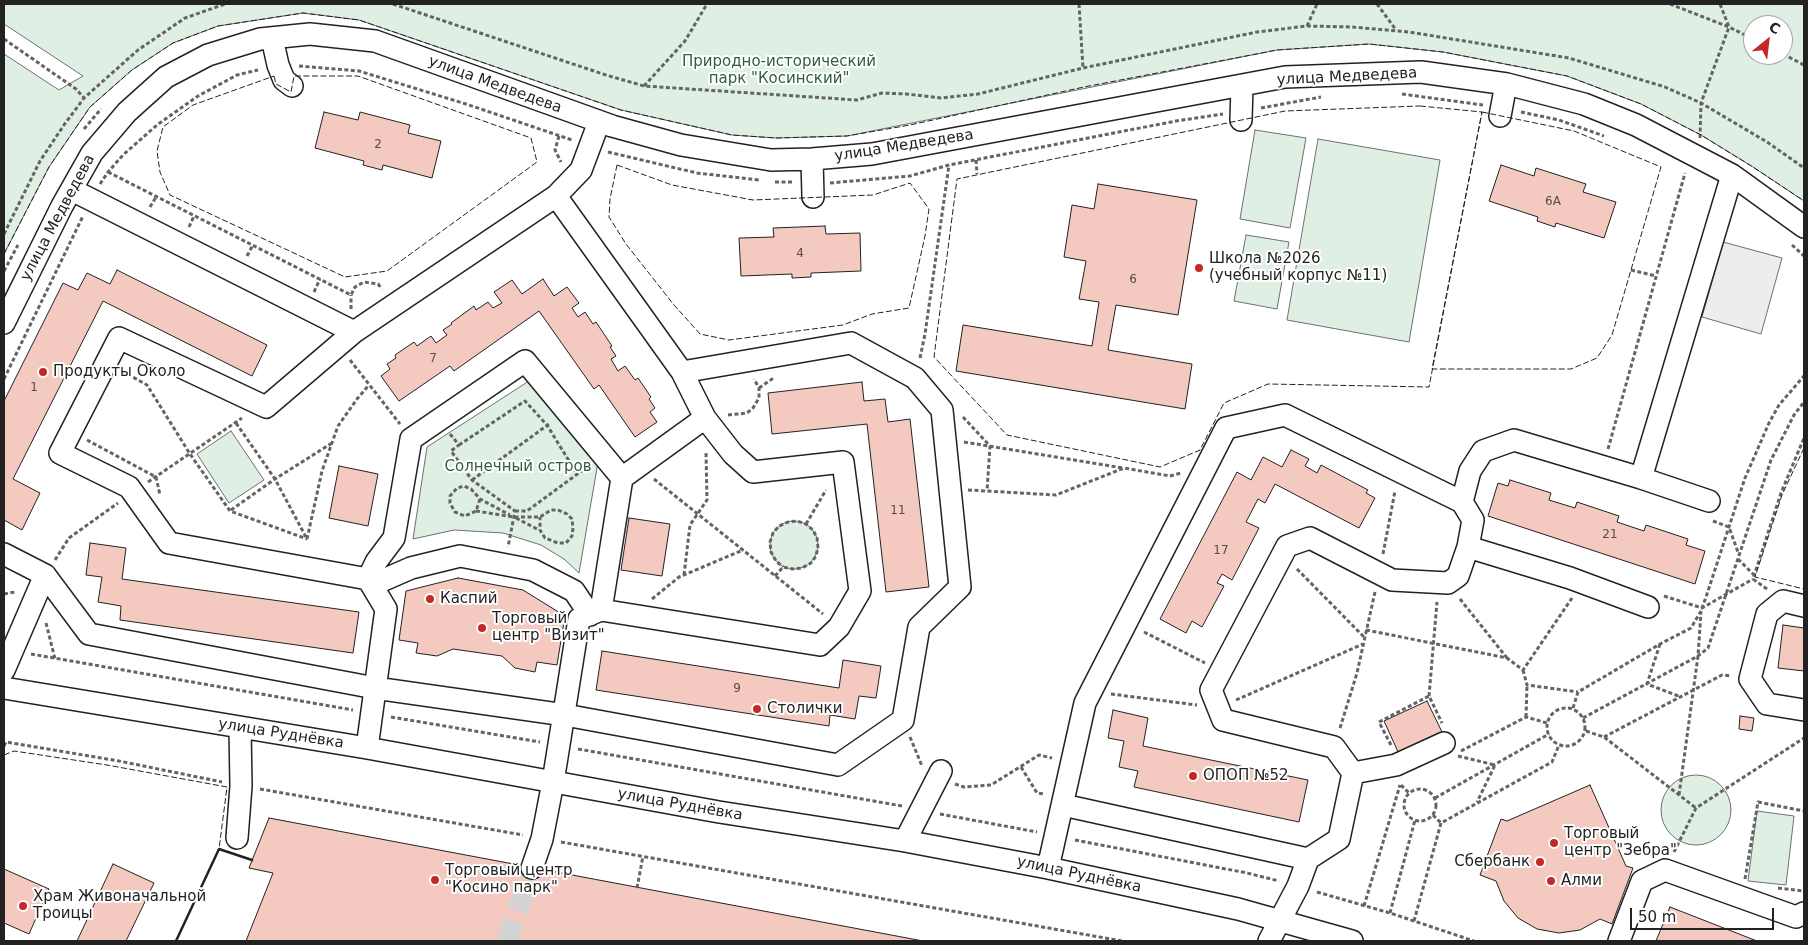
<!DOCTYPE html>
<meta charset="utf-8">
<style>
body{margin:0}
#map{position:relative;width:1808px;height:945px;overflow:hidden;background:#fff;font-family:"DejaVu Sans",sans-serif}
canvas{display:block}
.frame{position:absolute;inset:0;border:5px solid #222;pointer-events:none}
.north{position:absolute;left:1743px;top:15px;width:50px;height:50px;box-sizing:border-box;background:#fff;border:1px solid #a7a7a7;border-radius:50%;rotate:29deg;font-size:14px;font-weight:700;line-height:20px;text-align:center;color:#222}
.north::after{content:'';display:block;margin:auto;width:18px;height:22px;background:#c62828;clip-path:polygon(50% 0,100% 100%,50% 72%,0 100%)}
.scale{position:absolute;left:1630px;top:908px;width:144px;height:22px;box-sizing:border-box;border:2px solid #222;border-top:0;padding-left:6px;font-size:15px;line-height:18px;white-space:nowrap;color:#222;-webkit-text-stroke:4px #fff;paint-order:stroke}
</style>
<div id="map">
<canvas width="1808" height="945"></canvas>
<div class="frame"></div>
<div class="north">С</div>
<div class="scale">50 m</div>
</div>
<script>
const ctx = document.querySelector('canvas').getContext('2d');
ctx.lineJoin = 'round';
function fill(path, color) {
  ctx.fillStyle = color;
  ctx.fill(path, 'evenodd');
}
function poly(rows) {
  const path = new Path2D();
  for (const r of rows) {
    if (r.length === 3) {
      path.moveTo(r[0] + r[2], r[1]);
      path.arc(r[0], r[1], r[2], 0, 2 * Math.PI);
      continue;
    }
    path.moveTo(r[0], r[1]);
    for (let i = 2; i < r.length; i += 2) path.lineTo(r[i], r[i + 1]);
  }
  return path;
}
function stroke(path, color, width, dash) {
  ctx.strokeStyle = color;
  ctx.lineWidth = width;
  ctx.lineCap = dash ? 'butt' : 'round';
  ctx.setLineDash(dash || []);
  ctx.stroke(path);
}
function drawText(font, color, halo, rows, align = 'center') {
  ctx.font = font + ' "DejaVu Sans",sans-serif';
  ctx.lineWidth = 4;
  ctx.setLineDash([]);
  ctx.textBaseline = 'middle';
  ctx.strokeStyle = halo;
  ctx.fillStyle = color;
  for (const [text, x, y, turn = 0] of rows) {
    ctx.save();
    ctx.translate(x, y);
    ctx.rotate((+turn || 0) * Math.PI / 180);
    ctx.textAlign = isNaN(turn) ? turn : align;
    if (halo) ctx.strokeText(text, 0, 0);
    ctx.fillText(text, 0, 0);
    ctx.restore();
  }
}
const green = poly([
 [4,4,1804,4,1804,201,1753,167,1701,135,1641,104,1567,76,1443,52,1369,44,1277,50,847,136,776,138,732,135,621,110,359,20,303,13,218,26,173,43,132,70,90,107,49,167,4,254,4,54,59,90,83,76,4,24,4,4],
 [1753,25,1783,25,1783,55,1753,55,1753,25],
 [1255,130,1306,138,1290,228,1240,219,1255,130],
 [1318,139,1440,160,1409,342,1287,320,1318,139],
 [1246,235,1289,242,1277,309,1234,301,1246,235],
 [532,379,598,462,579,573,564,559,541,545,503,533,454,530,413,539,427,447,532,379],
 [231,431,264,480,229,503,197,454,231,431],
 [794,545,24],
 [1696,810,35],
 [1757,811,1794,816,1786,885,1748,881,1757,811]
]);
const parking = poly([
 [1723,242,1782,258,1761,334,1702,317,1723,242]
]);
const building = poly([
 [324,112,358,120,360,112,410,125,408,133,441,141,432,178,383,165,382,170,363,165,364,161,315,148,324,112],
 [1501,165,1534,176,1536,168,1586,184,1583,192,1616,202,1604,238,1556,223,1555,227,1537,221,1538,217,1489,201,1501,165],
 [1098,184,1197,200,1178,315,1116,305,1108,350,1192,364,1185,409,956,371,963,325,1092,346,1099,302,1079,299,1086,261,1064,257,1072,205,1094,209,1098,184],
 [825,226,826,234,860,233,861,271,811,273,811,277,792,278,792,274,741,276,739,238,774,237,773,228,825,226],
 [117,270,267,345,252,376,103,301,13,479,40,493,22,530,4,520,4,401,63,283,78,290,87,273,110,284,117,270],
 [543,279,554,296,567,287,579,303,572,308,578,317,585,312,593,324,596,322,612,346,610,347,616,356,611,359,618,371,625,366,635,380,638,378,651,397,649,399,655,408,650,412,657,422,635,437,599,385,594,389,539,311,454,371,450,366,399,401,381,376,390,369,387,364,396,358,395,355,414,342,417,346,431,336,436,343,447,335,443,330,452,324,451,323,474,306,476,310,488,302,493,308,502,303,494,292,512,280,522,294,543,279],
 [862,382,864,401,885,399,888,422,910,419,929,587,886,592,867,424,772,434,768,393,862,382],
 [1291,450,1309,459,1305,466,1317,473,1321,465,1368,490,1366,493,1375,498,1359,528,1275,484,1265,503,1258,499,1246,522,1259,528,1232,580,1222,574,1217,583,1224,586,1202,627,1192,621,1186,633,1160,619,1237,472,1251,480,1263,457,1282,467,1291,450],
 [339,466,378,474,368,526,329,518,339,466],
 [1510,480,1551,493,1549,500,1575,508,1577,502,1619,516,1617,522,1644,531,1646,525,1688,539,1686,545,1705,551,1695,584,1488,516,1498,483,1508,486,1510,480],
 [629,518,670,524,662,576,621,570,629,518],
 [90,543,126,548,122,579,359,612,353,653,120,620,121,606,98,602,102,577,86,575,90,543],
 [458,578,523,590,565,616,557,665,537,662,535,672,515,668,502,656,453,649,437,656,416,653,418,643,399,640,406,591,458,578],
 [1783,625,1804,628,1804,671,1778,668,1783,625],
 [602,651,839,688,843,660,881,666,876,698,859,696,855,719,830,715,829,726,596,690,602,651],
 [1427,701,1443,734,1399,754,1384,721,1427,701],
 [1113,710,1148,718,1143,746,1308,780,1299,822,1134,787,1138,771,1119,767,1124,741,1108,738,1113,710],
 [1740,716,1754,718,1752,731,1739,729,1740,716],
 [1590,785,1626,866,1633,868,1612,924,1600,919,1580,930,1559,933,1537,929,1518,918,1504,901,1496,881,1480,875,1501,819,1507,821,1590,785],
 [269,818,923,941,246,941,273,873,249,868,269,818],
 [113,864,154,883,126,941,77,941,113,864],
 [4,869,49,889,29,934,4,923,4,869],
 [1670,907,1757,941,1656,941,1670,907]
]);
const minorTunnel = poly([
 [507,941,532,868]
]);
const path = poly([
 [393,4,606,75,644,86,857,100,882,93,906,94,941,98,978,94,1083,68,1257,32,1307,26,1352,27,1409,32,1569,58,1665,87,1701,103,1767,142,1804,168],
 [1079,4,1083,68],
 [1377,4,1396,30],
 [1670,4,1729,27,1753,39],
 [1307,26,1317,4],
 [4,39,76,89,84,98],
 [1783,54,1804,65],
 [299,66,359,71,466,104,572,140],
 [644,86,685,41,707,4],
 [1402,94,1483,105],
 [1261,108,1321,97],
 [1521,112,1559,120,1604,136],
 [84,129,101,109],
 [559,136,555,150,561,162],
 [1700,138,1701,103,1729,27,1720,4],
 [608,152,697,173,759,180],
 [976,160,977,174],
 [108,172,351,295,355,287,364,282,378,284,382,289],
 [775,182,794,182],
 [830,183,910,176,949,165,1176,121,1223,114],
 [100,184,108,172,123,155,157,125,198,96,237,75,258,70],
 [150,207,156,197],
 [189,227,194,216],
 [4,234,40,161,64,125,84,98,138,50,185,18,225,4],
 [1792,245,1804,256],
 [247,256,253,245],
 [1631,270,1656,276],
 [4,271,18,245],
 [314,292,320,279],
 [351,309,351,295],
 [920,358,925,334,949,165],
 [350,360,400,424],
 [122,371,147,385,190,454,230,511,307,539],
 [4,379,83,216],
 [759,388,775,377],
 [728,415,747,413,753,408,759,398,759,388,754,379],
 [963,417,990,446,987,491],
 [236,423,275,479,307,539],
 [450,434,459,445,451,451,472,480,515,511,508,547],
 [87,440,156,477,160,495],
 [964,442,1123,468],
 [459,445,525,401,547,425,577,474],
 [1608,449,1685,173],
 [654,479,823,614],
 [472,480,549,424],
 [148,482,242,418],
 [968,490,1056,495,1124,468,1170,476,1181,473],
 [480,499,476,511,465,516,455,512,450,503,450,496,457,488,464,486,471,489,480,499,510,515],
 [231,510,275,479,332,443],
 [476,511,514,517,540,517,551,510,558,510,567,514,572,519,573,528,572,536,566,543,558,543,545,538,540,530,540,517],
 [515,511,527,511,587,467],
 [516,518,539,530],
 [1713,521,1729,527,1739,555],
 [806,524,826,490],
 [307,539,322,471,338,426,357,399,369,385],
 [1383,554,1395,491],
 [1738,559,1754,575],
 [55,560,69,538,118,503],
 [1297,569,1364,637],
 [684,575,690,525,707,500,706,453],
 [775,576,783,567,793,569,802,568,811,563,816,556,818,547,817,538,813,530,806,524,797,521,788,522,779,526,773,533,770,542,771,552,776,561,783,567],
 [1767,589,1753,579,1781,493,1804,438],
 [4,594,15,592],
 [1664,596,1702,608,1753,579],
 [652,599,679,577,743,550],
 [1460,599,1507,658],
 [46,623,55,659],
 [1366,630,1507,658,1523,670,1572,598],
 [1144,632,1205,663],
 [1660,644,1647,684,1681,697],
 [31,654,353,710],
 [1523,670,1527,685,1578,692],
 [1111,694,1197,705],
 [1429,696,1437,602],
 [1236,700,1363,644],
 [1566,727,19],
 [1573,708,1578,692,1660,644,1691,628,1701,611,1707,594,1745,478,1769,423,1779,405,1804,376],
 [391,717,540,742],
 [1526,717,1527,685],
 [1583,718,1698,656,1708,648,1771,460,1794,415,1804,402],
 [1340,728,1357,673,1375,592],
 [1586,731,1604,737,1696,808],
 [910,737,922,766],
 [1604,737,1722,675,1731,676],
 [1391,745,1379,722,1429,696,1442,723],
 [4,746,6,742,119,761,222,782],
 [578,749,902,806],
 [1461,751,1526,717,1547,723],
 [1458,756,1495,765,1477,802],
 [1021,767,1037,793,1045,794],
 [955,784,964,787,991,785,1039,755,1052,758],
 [1401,785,1409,793],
 [1420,805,16],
 [260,789,523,835],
 [1679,795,1698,656,1701,612],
 [1435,798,1549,734],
 [940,814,1037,832],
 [1433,815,1441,823],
 [1075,840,1247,873,1279,881],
 [561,842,1122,941],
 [1674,852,1696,808,1804,738],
 [1745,879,1758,802,1804,811],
 [637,888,643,856],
 [1778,888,1804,891],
 [1317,892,1390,913,1474,941],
 [1364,906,1400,785],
 [1390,913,1415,820],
 [1414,921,1441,823,1552,762,1559,745]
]);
const minor = poly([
 [272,38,278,65,284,80,292,86],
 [1500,116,1506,84],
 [1241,120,1242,86],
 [812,159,813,197],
 [72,190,354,332],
 [4,323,62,206,92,153,127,112,166,77,208,55,260,39,310,34,375,41,612,126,681,145,771,160,812,159,872,154,1285,77,1421,72,1507,84,1584,104,1636,125,1732,175,1804,227],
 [622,478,705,418],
 [1641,478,1732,175],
 [1468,547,1473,520,1462,502,1470,471,1483,451,1514,440,1641,478,1709,501],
 [4,554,45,575,89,634,375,688,565,715,838,765,903,720,919,627,960,587,942,410,915,378,851,343,682,372],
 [368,579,376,562,394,538,411,439,525,361,622,478,601,610],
 [372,585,411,568,460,556,533,570,574,591,590,615],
 [1804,606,1783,601,1767,614,1750,679,1767,704,1804,710],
 [4,670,45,575],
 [4,688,367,748,719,812,905,841,1048,868,1238,909,1352,941],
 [367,748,386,609,368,579,169,543,129,487,60,453,119,338,266,407,354,332,556,196,581,170,599,122],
 [1353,773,1396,765,1444,743],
 [1063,805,1308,859],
 [237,838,241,786,240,728],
 [905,841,941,771],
 [532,868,542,839,553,782,579,619,601,610,820,645,839,627,860,591,843,462,753,472,733,454,705,418,682,372,556,196],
 [1048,868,1085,703,1226,428,1285,415,1462,502],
 [1269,941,1298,886,1308,859,1339,839,1353,773,1334,747,1223,720,1211,690,1287,546,1310,538,1392,580,1448,583,1458,576,1468,547,1570,578,1648,607],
 [1619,941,1642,881,1665,870,1796,917,1804,913]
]);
const fence = poly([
 [274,76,276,84,291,92,294,76,358,76,531,138,537,162,387,271,345,277,170,195,160,172,157,151,163,127,193,105,274,76],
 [1420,106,1482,112,1429,387,1268,384,1224,403,1200,450,1160,467,1007,435,934,357,957,179,1285,111,1420,106],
 [1482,112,1574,131,1661,167,1612,335,1597,358,1571,369,1432,369,1482,112],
 [617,165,672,185,753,200,873,195,910,183,929,209,925,236,909,308,872,314,843,325,729,340,700,334,674,305,626,244,609,217,610,199,617,165],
 [4,254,49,167,90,107,132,70,173,43,218,26,303,13,359,20,621,110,732,135,776,138,847,136,910,125,1084,87,1277,50,1369,44,1443,52,1567,76,1641,104,1701,135,1753,167,1804,201],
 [1804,448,1782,495,1755,577,1804,589],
 [4,755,14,751,107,765,227,787,219,849]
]);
const wall = poly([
 [176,941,219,849,252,860]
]);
const markers = [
 [1199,268,5,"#c62828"],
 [43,372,5,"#c62828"],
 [430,599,5,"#c62828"],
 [482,628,5,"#c62828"],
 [757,709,5,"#c62828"],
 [1193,776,5,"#c62828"],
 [1554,843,5,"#c62828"],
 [1540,862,5,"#c62828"],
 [435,880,5,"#c62828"],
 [1551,881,5,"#c62828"],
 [23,906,5,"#c62828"]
];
const numberNames = [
 ["2",378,145],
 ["6А",1553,202],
 ["4",800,254],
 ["6",1133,280],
 ["7",433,359],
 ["1",34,388],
 ["11",898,511],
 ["21",1610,535],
 ["17",1221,551],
 ["9",737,689]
];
const parkNames = [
 ["Природно-исторический",779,62],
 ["парк \"Косинский\"",779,79],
 ["Солнечный остров",518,467]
];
const streetNames = [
 ["улица Медведева",1347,77,-3],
 ["улица Медведева",495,85,20],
 ["улица Медведева",904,146,-9],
 ["улица Медведева",58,218,-62],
 ["улица Руднёвка",281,734,9],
 ["улица Руднёвка",680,805,10],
 ["улица Руднёвка",1079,875,12]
];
const poiNames = [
 ["Школа №2026",1209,259],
 ["(учебный корпус №11)",1209,276],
 ["Продукты Около",53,372],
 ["Каспий",440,599],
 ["Торговый",492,619],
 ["центр \"Визит\"",492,636],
 ["Столички",767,709],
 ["ОПОП №52",1203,776],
 ["Торговый",1564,834],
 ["центр \"Зебра\"",1564,851],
 ["Сбербанк",1530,862,"right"],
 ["Торговый центр",445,871],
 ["\"Косино парк\"",445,888],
 ["Алми",1561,881],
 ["Храм Живоначальной",33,897],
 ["Троицы",33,914]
];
fill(green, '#e0efe3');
stroke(green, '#6f6f6f', 1);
fill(parking, '#ededed');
stroke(parking, '#6f6f6f', 1);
fill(building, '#f3c9c0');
stroke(building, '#222', 1);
stroke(minorTunnel, '#d3d3d3', 21, [21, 11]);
stroke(minor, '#222', 24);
stroke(path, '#646464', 3, [4, 2.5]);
stroke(minor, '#fff', 21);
stroke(fence, '#222', 1, [6, 2.5]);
stroke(wall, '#222', 2.5);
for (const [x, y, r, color] of markers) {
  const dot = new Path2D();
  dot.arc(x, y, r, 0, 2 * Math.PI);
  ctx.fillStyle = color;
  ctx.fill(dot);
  stroke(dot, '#fff', 2);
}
drawText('12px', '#564c4a', null, numberNames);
drawText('15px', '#2f5e38', '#fff', parkNames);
drawText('15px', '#222', '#fff', streetNames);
drawText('15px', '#222', '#fff', poiNames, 'left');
</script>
